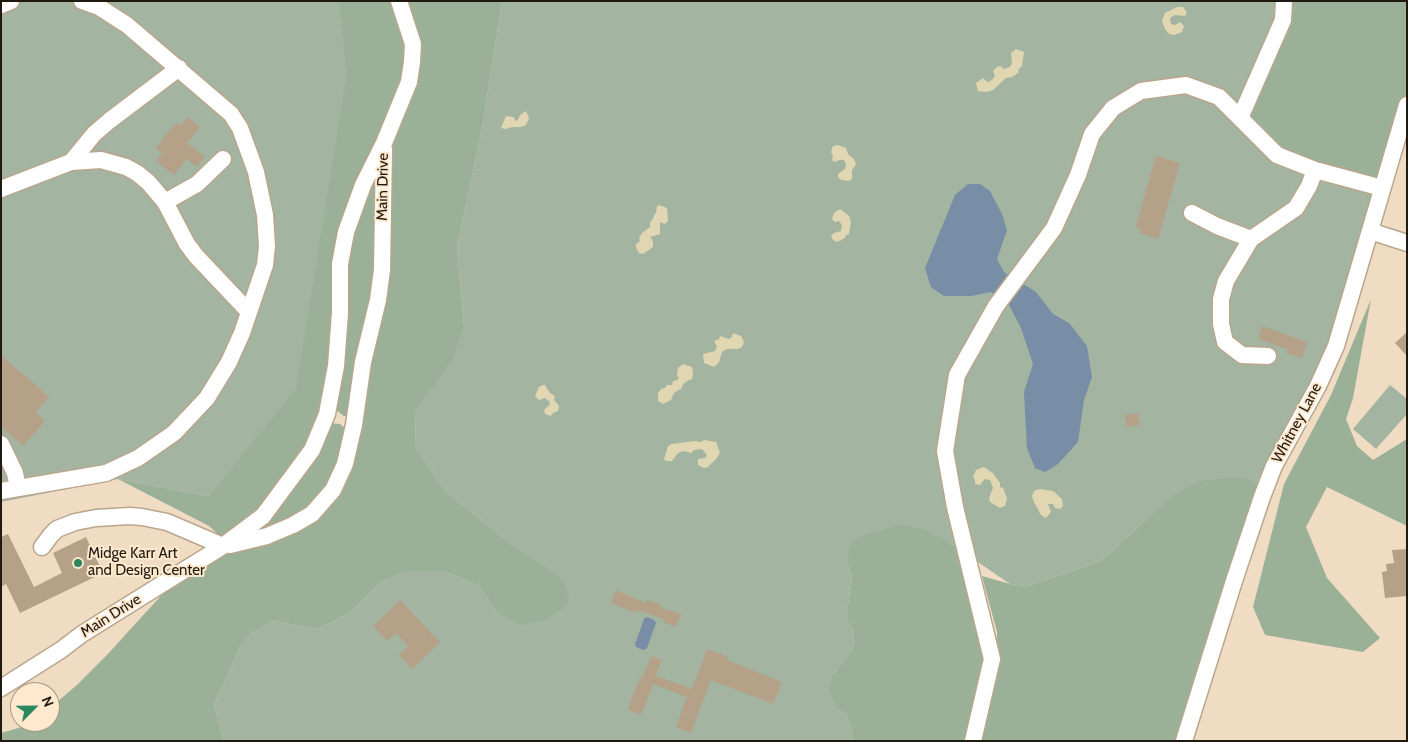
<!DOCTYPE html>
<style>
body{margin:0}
#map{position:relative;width:1408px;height:742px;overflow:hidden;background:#f0dcc2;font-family:Cabin,sans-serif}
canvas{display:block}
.frame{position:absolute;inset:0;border:2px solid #201910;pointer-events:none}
.north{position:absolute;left:10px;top:682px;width:50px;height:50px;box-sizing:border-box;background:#fee9cf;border:1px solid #a59683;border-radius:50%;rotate:67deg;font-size:14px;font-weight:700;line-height:20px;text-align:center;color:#201910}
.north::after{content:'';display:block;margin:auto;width:18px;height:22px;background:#2a885f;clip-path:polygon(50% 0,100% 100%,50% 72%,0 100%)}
</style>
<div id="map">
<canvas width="1408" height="742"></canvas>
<div class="frame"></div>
<div class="north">N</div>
</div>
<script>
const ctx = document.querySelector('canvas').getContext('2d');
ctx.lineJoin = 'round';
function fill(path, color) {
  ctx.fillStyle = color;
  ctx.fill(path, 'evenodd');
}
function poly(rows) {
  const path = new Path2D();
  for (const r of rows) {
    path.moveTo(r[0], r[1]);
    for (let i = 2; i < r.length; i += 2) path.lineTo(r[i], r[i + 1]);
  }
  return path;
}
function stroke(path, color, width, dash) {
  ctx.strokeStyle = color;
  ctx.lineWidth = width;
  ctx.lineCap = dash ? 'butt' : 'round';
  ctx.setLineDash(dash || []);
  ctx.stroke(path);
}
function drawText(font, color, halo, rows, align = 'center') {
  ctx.font = font + ' Cabin,sans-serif';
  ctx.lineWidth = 4;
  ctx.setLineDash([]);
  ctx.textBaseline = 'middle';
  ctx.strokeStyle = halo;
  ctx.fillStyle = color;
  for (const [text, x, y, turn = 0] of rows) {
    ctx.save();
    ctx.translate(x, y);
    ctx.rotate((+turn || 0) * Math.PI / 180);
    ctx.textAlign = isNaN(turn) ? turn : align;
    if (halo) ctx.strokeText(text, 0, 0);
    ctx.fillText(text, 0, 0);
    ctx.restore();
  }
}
const green = poly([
 [1,1,338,1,348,73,297,389,208,496,118,479,1,502],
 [502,1,1284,1,1382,188,1336,346,1262,497,1169,498,1101,561,1027,586,1010,584,947,541,849,567,852,578,846,618,854,633,853,648,834,674,836,708,847,716,854,741,224,741,214,705,240,647,252,633,274,621,316,629,331,623,352,611,381,582,407,571,444,571,479,586,497,612,552,570,511,544,446,492,415,446,416,411,430,390,464,325,457,248,482,129],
 [1390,385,1407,399,1407,414,1376,449,1353,429]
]);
const forest = poly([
 [338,1,393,1,407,42,403,78,391,110,335,295,323,416,310,446,263,510,223,539,209,526,118,479,208,496,296,389,347,73],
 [407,1,502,1,482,129,457,248,464,325,453,358,416,411,415,446,446,492,511,544,552,570,564,582,569,599,562,609,545,620,521,625,497,612,479,586,444,571,407,571,381,582,352,611,331,623,316,629,274,621,252,633,240,647,214,705,224,741,1,741,1,733,32,724,34,722,50,722,50,708,78,684,106,656,168,588,218,558,315,518,357,432,389,150,415,85,421,61,418,36],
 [1284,1,1407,1,1407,105,1382,188,1277,155,1240,118],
 [381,155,375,286,348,416,344,416,336,410,345,250],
 [1371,299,1353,398,1346,419,1357,446,1373,460,1407,439,1407,526,1327,487,1306,527,1327,578,1380,638,1363,652,1265,635,1253,607,1284,484,1331,395],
 [330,423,340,424,346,429,344,455,311,512,237,541],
 [1237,477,1252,481,1262,497,1184,741,978,741,997,660,997,632,982,576,1010,584,1027,586,1101,561,1169,498,1200,481],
 [901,525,922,529,947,541,964,553,992,659,970,741,854,741,847,716,836,708,829,690,834,674,853,648,854,633,846,618,852,578,849,567,848,552,855,539,872,532]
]);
const sand = poly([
 [1177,7,1183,7,1187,12,1185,16,1175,15,1170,18,1171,24,1175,25,1180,22,1184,26,1182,32,1174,35,1169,34,1165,29,1162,21,1165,13],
 [1016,49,1024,52,1022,66,1018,70,1019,72,1012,77,1006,78,993,90,987,92,978,91,976,83,983,78,986,81,989,82,993,79,995,76,993,71,997,67,1001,66,1003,69,1010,67,1012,63,1011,53],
 [526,111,529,118,526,125,521,127,513,127,505,129,501,128,506,116,514,117,515,120,517,121,520,115],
 [838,145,846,148,848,154,854,159,856,164,852,170,852,179,849,181,841,180,838,177,838,174,845,169,846,164,844,160,839,160,835,162,832,160,833,156,831,152,833,146],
 [659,205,667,208,668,221,665,224,660,222,660,234,650,237,653,241,653,247,643,254,639,253,636,248,636,244,640,241,639,238,642,233,650,227,650,222,653,219,654,215,656,213,657,206],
 [840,209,849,216,851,222,849,234,845,236,845,238,837,242,833,240,831,236,834,233,841,231,842,225,839,221,835,222,832,219,834,213],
 [733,333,741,336,744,342,742,347,738,349,727,349,722,352,719,362,714,367,704,363,703,354,715,351,717,347,714,341,719,339,720,336,729,339,732,337],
 [683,364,692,367,693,373,692,379,687,381,683,384,682,388,674,393,671,400,663,404,658,401,658,393,661,389,665,388,667,385,672,385,673,381,677,380,679,378,677,376,678,368],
 [543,385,545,385,550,393,555,396,554,400,559,406,558,411,553,413,551,416,545,414,544,410,550,404,549,401,545,398,539,400,535,396,539,387],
 [704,440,716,442,720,453,716,459,708,467,704,468,698,465,698,459,705,458,707,455,702,449,694,450,691,453,683,451,678,453,672,461,666,461,664,459,668,446,672,444,695,441,701,442],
 [984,467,993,473,1000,483,1000,487,1003,488,1007,498,1005,506,1000,508,990,502,989,498,993,488,990,480,985,479,980,485,975,484,975,480,973,477,976,470],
 [1039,489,1053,491,1062,499,1063,506,1060,509,1055,508,1053,504,1048,504,1051,512,1046,518,1041,515,1033,500,1032,496,1034,491]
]);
const water = poly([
 [968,184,980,184,990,191,1002,214,1007,230,997,259,1004,272,1036,292,1053,314,1069,323,1087,346,1092,377,1084,400,1078,442,1058,464,1045,472,1035,468,1027,448,1024,392,1033,364,1021,328,1008,303,991,292,971,296,944,296,931,287,925,268,955,195],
 [647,617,654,620,656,623,647,648,644,650,636,647,635,644,644,619]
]);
const building = poly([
 [188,117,200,127,187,143,205,157,197,167,187,159,174,175,156,161,162,153,156,148,177,122,181,125],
 [1156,156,1180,163,1158,239,1140,233,1141,228,1136,226],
 [1262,326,1307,342,1302,358,1286,353,1288,349,1258,339],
 [1407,332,1407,356,1395,343],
 [1,355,49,397,36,412,45,421,23,446,1,427],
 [1138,413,1140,425,1127,427,1125,415],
 [8,534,34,587,62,573,53,553,86,537,103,573,20,613,6,584,1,587,1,537],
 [1407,549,1407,596,1385,598,1382,572,1387,571,1386,564,1394,563,1392,550],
 [616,590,646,603,647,600,662,605,661,608,681,614,676,627,663,622,664,619,637,610,636,613,611,603],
 [400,600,440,642,412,669,399,655,408,646,396,633,387,641,373,626],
 [707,649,728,657,727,660,782,682,773,704,711,680,691,733,676,727,687,697,653,684,641,715,627,710,640,678,642,679,651,656,662,660,656,676,692,689]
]);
const minor = poly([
 [1,5,11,1],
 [1240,118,1283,20,1284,1],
 [71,162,94,134,109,121,179,68],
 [1,189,71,162,101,160,126,167,137,173,148,182,165,202,187,244,196,256,249,312],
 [165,202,197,184,223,159],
 [1192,213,1217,226,1251,239,1296,208,1309,186,1315,170],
 [1370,231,1407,243],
 [1251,239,1226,281,1221,299,1221,324,1225,342,1242,355,1268,356],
 [1,444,15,473,18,488],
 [1,491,106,473,138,458,174,433,207,398,229,362,242,333,265,265,267,246,265,215,256,172,240,128,231,114,127,25,99,7,82,1],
 [230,545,267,536,293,525,312,514,333,490,345,464,354,425,363,362,378,300,382,270,384,149],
 [42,547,51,535,57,529,75,522,96,518,130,516,142,517,167,522,223,546],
 [1,688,61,650,82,634,223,546,263,516,312,450,327,414,336,366,340,313,340,264,346,232,363,185,384,143,409,82,412,62,413,44,399,1],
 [973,741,992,659,955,507,945,451,957,375,996,306,1054,228,1078,175,1092,134,1113,108,1141,91,1186,85,1219,97,1277,155,1315,170,1382,188],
 [1184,741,1234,581,1262,497,1274,466,1318,386,1336,346,1407,105]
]);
const markers = [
 [78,563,5,"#2a885f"]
];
const streetNames = [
 ["Main Drive",383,187,-89],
 ["Whitney Lane",1297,423,-62],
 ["Main Drive",111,616,-32]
];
const poiNames = [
 ["Midge Karr Art",88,554],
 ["and Design Center",88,571]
];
fill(green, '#a3b4a1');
fill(forest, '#9ab198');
fill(sand, '#e0d6b1');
fill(water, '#788da6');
fill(building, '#b5a188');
stroke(minor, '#baa68d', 19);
stroke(minor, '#fff', 16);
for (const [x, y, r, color] of markers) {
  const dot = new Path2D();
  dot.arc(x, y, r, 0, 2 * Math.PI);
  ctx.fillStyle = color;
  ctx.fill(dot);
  stroke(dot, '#fee9cf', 2);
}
drawText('15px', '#201910', '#fee9cf', streetNames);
drawText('15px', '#201910', '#fee9cf', poiNames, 'left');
</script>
